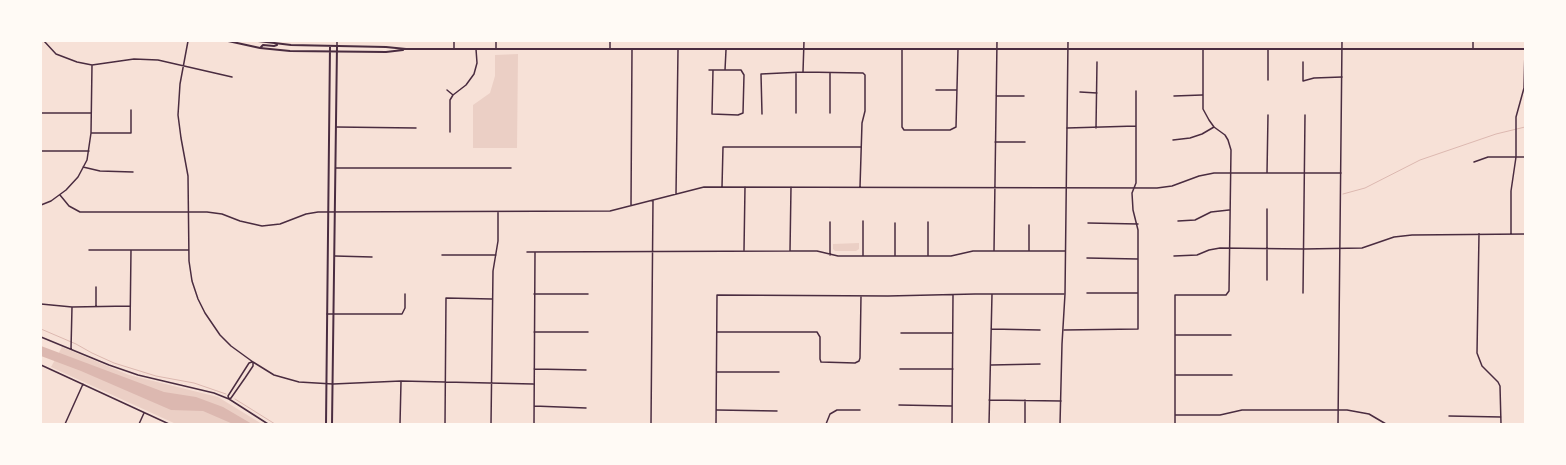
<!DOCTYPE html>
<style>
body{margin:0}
#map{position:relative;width:1566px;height:465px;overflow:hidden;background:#f7e1d7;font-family:Commissioner,sans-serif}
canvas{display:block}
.frame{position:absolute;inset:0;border:42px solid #fffaf5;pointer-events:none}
</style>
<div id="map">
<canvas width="1566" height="465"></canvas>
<div class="frame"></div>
</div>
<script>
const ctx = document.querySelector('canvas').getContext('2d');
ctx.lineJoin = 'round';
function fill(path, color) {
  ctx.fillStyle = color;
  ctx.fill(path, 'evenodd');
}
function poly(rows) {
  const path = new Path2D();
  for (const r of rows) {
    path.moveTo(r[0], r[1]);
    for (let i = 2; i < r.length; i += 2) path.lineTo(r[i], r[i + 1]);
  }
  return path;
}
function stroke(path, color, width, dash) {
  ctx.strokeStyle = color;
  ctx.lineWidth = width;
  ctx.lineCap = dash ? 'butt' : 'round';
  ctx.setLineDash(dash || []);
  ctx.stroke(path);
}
const green = poly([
 [518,54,517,148,473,148,473,105,490,93,495,76,495,55],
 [859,243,859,249,856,251,835,251,833,249,833,244],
 [62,347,129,375,218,397,262,424,176,424,51,367]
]);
const water = poly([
 [41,346,164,392,196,397,223,407,252,424,233,424,203,411,171,410,81,371,41,356]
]);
const stream = poly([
 [1343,194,1365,188,1420,160,1496,134,1525,127],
 [41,329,76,344,92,353,114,363,156,376,194,383,226,394],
 [235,399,275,424]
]);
const minor = poly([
 [44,41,56,54,77,62,92,65,134,59,158,60,232,77],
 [188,41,180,84,178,115,181,138,188,176,189,261,192,281,198,299,205,313,220,335,231,346,253,362,274,375,299,382,333,384,401,381,533,384],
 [454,49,454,41],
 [496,49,496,41],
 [610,49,610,41],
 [902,49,902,127,904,130,950,130,956,127,958,49],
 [1268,49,1268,80],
 [1473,49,1473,41],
 [1303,62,1303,81,1314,78,1342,77],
 [709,70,741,70,744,75,743,113,738,115,712,114,713,70],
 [725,70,726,50],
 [803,72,804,41],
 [796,73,796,113],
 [830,73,830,113],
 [447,90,453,95],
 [936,90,957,90],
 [1080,92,1097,93],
 [996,96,1024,96],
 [1174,96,1202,95],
 [41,113,91,113],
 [762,114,761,74,803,72,863,73,865,75,865,111,862,123,860,187],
 [336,127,416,128],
 [1067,128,1136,126],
 [1096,128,1097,62],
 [450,132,450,100,453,95,466,85,474,74,477,63,476,49],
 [91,133,131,133,131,110],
 [1173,140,1190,138,1202,134,1214,127],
 [995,142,1025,142],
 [41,151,89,151],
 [1474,162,1488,157,1525,157],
 [83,167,100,171,133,172],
 [336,168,511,168],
 [1267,173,1268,115],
 [722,187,723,147,861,147],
 [676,194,678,50],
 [60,195,69,206,80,212,207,212,222,214,240,221,262,226,280,224,306,214,318,212,610,211,704,187,1157,188,1172,186,1199,176,1214,173,1341,173],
 [41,205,51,201,66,190,78,177,87,160,91,133,92,65],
 [631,205,632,49],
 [863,221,863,256],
 [1178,221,1195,220,1211,212,1229,210],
 [830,222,830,255],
 [1088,223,1138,224],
 [1479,234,1477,353,1482,366,1498,382,1500,386,1501,424],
 [1511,234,1511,191,1516,157,1516,117,1524,88,1525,49],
 [89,250,188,250],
 [744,250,745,187],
 [790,251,791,187],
 [994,251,997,41],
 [1029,251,1029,225],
 [527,252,790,251,817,251,838,256,951,256,973,251,1065,251],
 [442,255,496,255],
 [335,256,372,257],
 [895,256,895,223],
 [928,256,928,222],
 [1174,256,1197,255,1209,250,1220,248,1304,249,1362,248,1394,237,1412,235,1525,234],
 [1087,258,1138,259],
 [1267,280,1267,209],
 [96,287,96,306],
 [1087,293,1138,293],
 [1303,293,1305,115],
 [534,294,588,294],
 [41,304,72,307,130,306],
 [327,314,402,314,405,308,405,294],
 [991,329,1040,330],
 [130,330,131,250],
 [1064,330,1138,329,1138,230,1133,210,1132,193,1136,183,1136,91],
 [534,332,588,332],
 [717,332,817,332,820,337,820,359,821,362,855,363,859,361,860,358,861,296],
 [901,333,953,333],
 [1175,335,1231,335],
 [41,337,109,365,138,375,214,393,229,399,268,424],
 [71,349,72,307],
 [41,365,169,424],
 [991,365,1040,364],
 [534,369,586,370],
 [900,369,953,369],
 [717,372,779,372],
 [1176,375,1232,375],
 [229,399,228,396,249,363,252,362],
 [229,399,231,398,245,378,253,366,253,363],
 [989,400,1061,401],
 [899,405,952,406],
 [534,406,586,408],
 [717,410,777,411],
 [1175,415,1220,415,1242,410,1347,410,1369,414,1386,424],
 [1449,416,1501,417],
 [65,424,83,384],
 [139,424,144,413],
 [400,424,401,382],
 [445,424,446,298,492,299],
 [491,424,493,271,498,241,498,212],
 [534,424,535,252],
 [651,424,653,200],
 [716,424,717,295,888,296,975,294,1064,294],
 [826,424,830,414,837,410,860,410],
 [952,424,953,295],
 [989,424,992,294],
 [1025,424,1025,400],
 [1175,424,1175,295,1226,295,1229,291,1231,150,1228,140,1225,135,1214,127,1209,120,1203,109,1203,50]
]);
const tertiary = poly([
 [337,46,337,41],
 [1060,424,1062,344,1065,294,1068,41],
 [1338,424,1342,41]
]);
const secondary = poly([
 [228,41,260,48,290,51,386,52,403,50],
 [258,41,291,45,386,47,406,49,1525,49],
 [261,47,263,45,274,46,277,45],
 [326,424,330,46],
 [332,424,337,46]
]);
fill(green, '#ebcfc5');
fill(water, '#dcb8b0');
stroke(stream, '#dcb8b0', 1);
stroke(minor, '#4a2c40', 1.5);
stroke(tertiary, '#4a2c40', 1.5);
stroke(secondary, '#4a2c40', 2);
</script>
